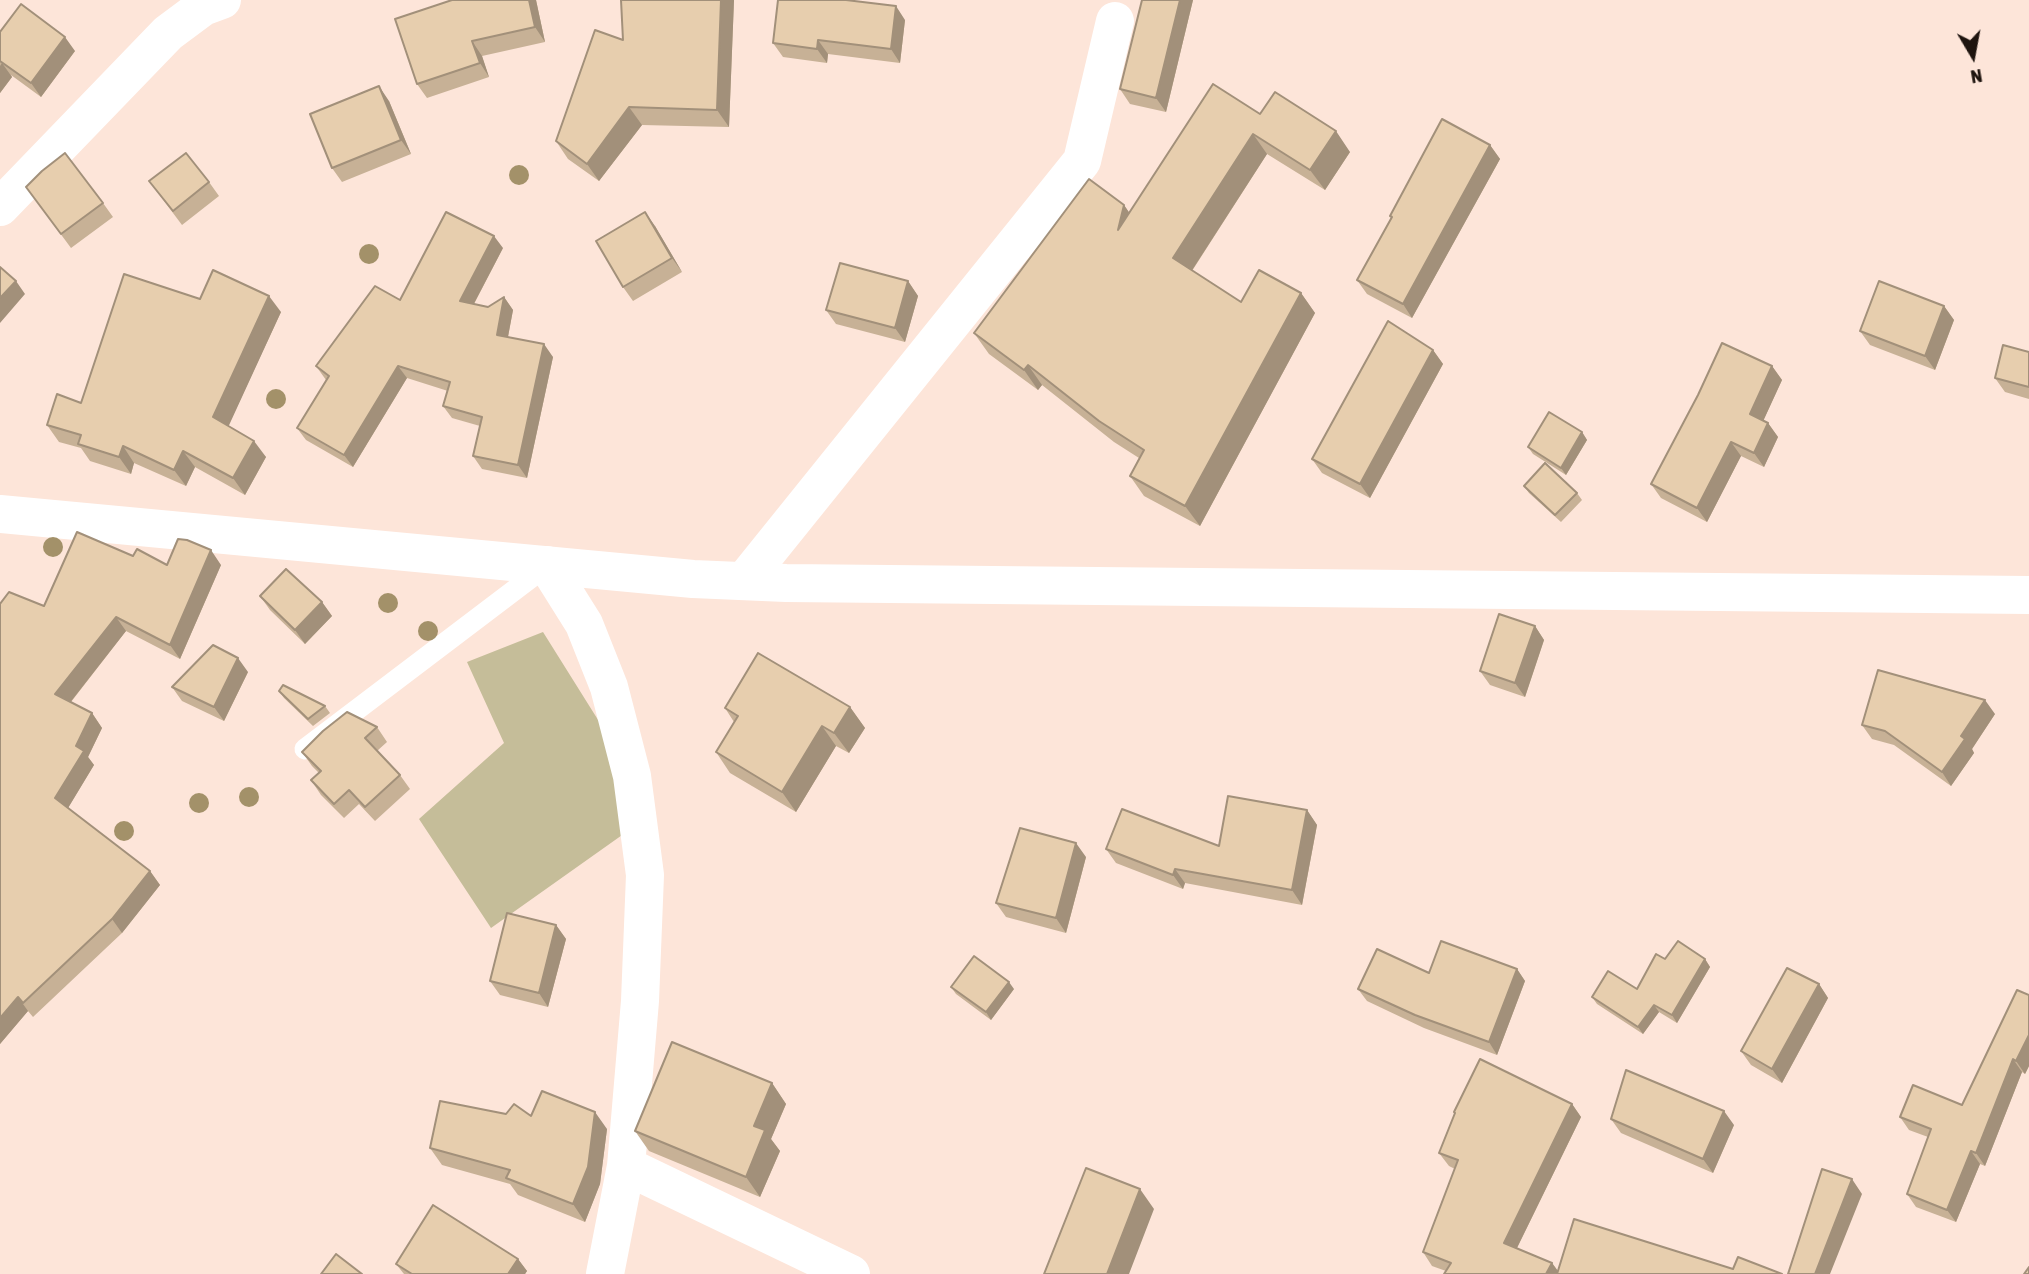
<!DOCTYPE html>
<style>
body{margin:0}
#map{position:relative;width:2029px;height:1274px;overflow:hidden;background:#fde5d9;font-family:"Asap Condensed",sans-serif}
canvas{display:block}
.north{position:absolute;left:1938px;top:21px;width:70px;height:70px;-webkit-text-stroke:5px #fde5d9;paint-order:stroke;rotate:170deg;font-size:19px;font-weight:700;line-height:28px;text-align:center;color:#1e140f}
.north::after{content:'';display:block;margin:auto;width:24px;height:32px;background:#1e140f;clip-path:polygon(50% 0,100% 100%,50% 72%,0 100%)}
</style>
<div id="map">
<canvas width="2029" height="1274"></canvas>
<div class="north">N</div>
</div>
<script>
const ctx = document.querySelector('canvas').getContext('2d');
ctx.lineJoin = 'round';
function fill(path, color) {
  ctx.fillStyle = color;
  ctx.fill(path, 'evenodd');
}
function poly(rows) {
  const path = new Path2D();
  for (const r of rows) {
    path.moveTo(r[0], r[1]);
    for (let i = 2; i < r.length; i += 2) path.lineTo(r[i], r[i + 1]);
  }
  return path;
}
function stroke(path, color, width, dash) {
  ctx.strokeStyle = color;
  ctx.lineWidth = width;
  ctx.lineCap = dash ? 'butt' : 'round';
  ctx.setLineDash(dash || []);
  ctx.stroke(path);
}
const forest = poly([
 [543,632,605,731,625,833,491,928,419,819,504,743,467,662]
]);
const service = poly([
 [305,749,545,567]
]);
const minor = poly([
 [0,207,168,33,203,7,222,0],
 [547,565,584,624,609,687,632,776,645,875,640,1001,626,1166,605,1274],
 [744,581,1082,161,1115,21],
 [626,1166,851,1274]
]);
const tertiary = poly([
 [0,514,693,579,786,583,2029,595]
]);
const trees = [
 [519,175],
 [369,254],
 [276,399],
 [53,547],
 [388,603],
 [428,631],
 [249,797],
 [199,803],
 [124,831]
];
const wall = poly([
 [452,0,536,0,545,42,482,56,489,77,427,98,417,84],
 [734,0,729,127,642,125,599,181,568,159,556,141,623,40],
 [1142,0,1193,0,1166,112,1130,104,1120,89],
 [905,20,900,63,828,54,827,63,783,57,773,43],
 [0,32,75,51,41,97,11,75,12,77,0,93],
 [389,101,411,154,342,182,332,168],
 [1260,114,1350,152,1325,190,1267,154,1192,271,1241,302,1301,293,1315,313,1200,526,1144,496,1130,476,1139,458,1114,442,1042,385,1038,390,989,354,974,333,1124,205,1129,213],
 [1490,145,1500,159,1412,318,1367,294,1357,280,1391,218,1390,216],
 [149,181,209,182,219,196,182,225],
 [26,187,103,203,113,217,71,248],
 [655,226,682,272,633,301,623,287],
 [503,248,474,304,488,307,504,297,513,310,508,337,553,357,527,478,482,469,473,456,480,426,452,418,443,406,448,391,407,378,353,467,306,440,297,428,326,380,316,366,400,300],
 [908,281,918,296,905,342,836,324,826,310],
 [200,299,281,312,228,426,266,457,245,495,195,467,186,486,134,463,131,474,90,461,81,448,59,442,47,425,81,403],
 [1944,306,1954,320,1935,370,1870,345,1860,331],
 [1433,350,1443,364,1370,498,1322,473,1312,459],
 [2029,352,2029,399,2005,392,1995,378],
 [1772,366,1782,380,1763,421,1768,423,1778,437,1764,467,1741,456,1707,522,1661,498,1651,484,1698,395],
 [1582,432,1587,440,1566,475,1533,454,1528,447],
 [1524,486,1577,493,1582,500,1561,522,1529,493],
 [133,556,167,565,221,565,180,659,126,631,71,702,92,713,102,728,88,757,94,765,68,808,150,871,160,885,122,933,33,1017,28,1011,0,1044,0,604,44,606],
 [260,596,322,602,332,616,305,644,270,610],
 [1535,626,1544,640,1525,697,1490,685,1480,671],
 [248,672,224,721,182,701,172,687],
 [279,691,325,706,330,713,313,726,284,698],
 [850,707,865,728,849,753,836,746,796,812,730,773,716,752,734,722,725,708],
 [1995,714,1972,749,1974,753,1951,786,1894,745,1872,739,1862,725],
 [377,727,387,742,377,751,400,775,410,789,375,821,359,804,344,818,321,795,311,780,319,773,312,766,302,752],
 [1307,810,1317,825,1302,905,1185,883,1183,889,1116,863,1106,849,1219,846],
 [1086,857,1066,933,1006,917,996,903],
 [556,925,566,939,548,1007,500,995,490,981],
 [1665,959,1705,959,1710,967,1677,1023,1659,1012,1643,1034,1597,1004,1592,997,1637,989],
 [1517,969,1525,981,1497,1055,1424,1028,1367,1001,1358,989],
 [1819,984,1828,998,1782,1083,1751,1065,1741,1051],
 [951,987,1014,989,991,1020,956,994],
 [2029,995,2029,1066,2025,1074,2022,1072,1985,1166,1980,1164,1956,1222,1916,1207,1907,1194,1928,1137,1909,1130,1900,1117,1962,1105],
 [772,1083,786,1104,771,1139,780,1151,760,1197,649,1151,635,1131],
 [1572,1104,1581,1117,1517,1248,1552,1263,1558,1271,1733,1269,1782,1274,1446,1271,1432,1266,1423,1252,1455,1169,1449,1166,1439,1153,1455,1114,1454,1112],
 [506,1114,531,1116,607,1129,600,1184,585,1222,518,1195,510,1184,442,1165,430,1148],
 [1611,1119,1734,1125,1713,1173,1621,1133],
 [518,1259,527,1271,525,1274,404,1274,396,1264]
]);
const shadedWall = poly([
 [529,0,536,0,545,42,535,27],
 [721,0,734,0,729,127,717,110],
 [1180,0,1193,0,1166,112,1156,98],
 [896,6,905,20,900,63,891,49],
 [65,37,75,51,41,97,31,83],
 [818,40,828,54,827,63,817,49],
 [472,41,482,56,489,77,480,63],
 [2,63,12,77,0,93,0,66],
 [379,86,389,101,411,154,401,140],
 [629,107,642,125,599,181,587,164],
 [1336,131,1350,152,1325,190,1310,170],
 [1253,134,1267,154,1187,278,1173,258],
 [1490,145,1500,159,1412,318,1403,304],
 [1124,205,1138,225,1118,230],
 [645,212,655,226,682,272,672,258],
 [494,236,503,248,469,313,460,301],
 [16,281,25,294,0,323,0,298],
 [908,281,918,296,905,342,895,328],
 [1301,293,1315,313,1200,526,1185,506],
 [269,296,281,312,225,434,213,417],
 [504,297,513,310,506,347,497,335],
 [1944,306,1954,320,1935,370,1925,356],
 [544,344,553,357,527,478,518,465],
 [1433,350,1443,364,1370,498,1360,484],
 [1028,365,1042,385,1038,390,1024,370],
 [398,366,407,378,353,467,344,455],
 [1772,366,1782,380,1760,428,1750,414],
 [1768,423,1778,437,1764,467,1754,453],
 [1582,432,1587,440,1566,475,1561,468],
 [254,441,266,457,245,495,233,478],
 [1731,442,1741,456,1707,522,1697,508],
 [123,446,134,463,131,474,119,457],
 [183,451,195,467,186,486,174,470],
 [211,550,221,565,180,659,170,645],
 [322,602,332,616,305,644,295,630],
 [116,617,126,631,65,709,55,694],
 [1535,626,1544,640,1525,697,1515,683],
 [238,658,248,672,224,721,214,707],
 [1985,700,1995,714,1972,749,1974,753,1951,786,1942,772,1961,736],
 [850,707,865,728,849,753,834,733],
 [92,713,102,728,88,757,94,765,65,813,55,798,76,746],
 [822,726,836,746,796,812,782,792],
 [1307,810,1317,825,1302,905,1292,890],
 [1076,843,1086,857,1066,933,1056,918],
 [1175,869,1185,883,1183,889,1173,875],
 [150,871,160,885,122,933,112,919],
 [556,925,566,939,548,1007,539,993],
 [1705,959,1710,967,1677,1023,1672,1015],
 [1517,969,1525,981,1497,1055,1489,1042],
 [1009,982,1014,989,991,1020,986,1012],
 [1819,984,1828,998,1782,1083,1772,1069],
 [18,997,28,1011,0,1044,0,1018],
 [1654,1005,1659,1012,1643,1034,1638,1027],
 [2029,1035,2029,1066,2025,1074,2016,1061],
 [2013,1059,2022,1072,1985,1166,1976,1153],
 [772,1083,786,1104,771,1139,780,1151,760,1197,746,1177,754,1126],
 [1572,1104,1581,1117,1513,1256,1504,1243],
 [1724,1111,1734,1125,1713,1173,1703,1159],
 [595,1112,607,1129,600,1184,585,1222,573,1204],
 [1971,1151,1980,1164,1956,1222,1947,1210],
 [1852,1179,1862,1194,1830,1274,1815,1274],
 [1140,1189,1154,1209,1129,1274,1107,1274],
 [518,1259,527,1271,525,1274,508,1274],
 [1552,1263,1560,1274,1546,1274]
]);
const building = poly([
 [452,0,529,0,535,27,472,41,480,63,417,84,395,19,452,0],
 [621,0,721,0,717,110,629,107,587,164,556,141,595,30,623,40,621,0],
 [778,0,846,0,896,6,891,49,818,40,817,49,773,43,778,0],
 [1142,0,1180,0,1156,98,1120,89,1142,0],
 [21,4,65,37,31,83,0,61,0,32,21,4],
 [1213,84,1260,114,1275,92,1336,131,1310,170,1253,134,1173,258,1241,302,1259,270,1301,293,1185,506,1130,476,1144,450,1099,421,1028,365,1024,370,974,333,1089,179,1124,205,1118,230,1213,84],
 [379,86,401,140,332,168,310,114,379,86],
 [1442,119,1490,145,1403,304,1357,280,1392,217,1390,216,1442,119],
 [65,153,103,203,61,234,26,187,42,171,65,153],
 [186,153,209,182,173,211,149,181,186,153],
 [446,212,494,236,460,301,488,307,504,297,497,335,544,344,518,465,473,456,482,417,443,406,450,382,398,366,344,455,297,428,329,376,316,366,375,286,400,300,446,212],
 [645,212,672,258,623,287,596,241,645,212],
 [840,263,908,281,895,328,826,310,840,263],
 [0,267,16,281,0,298,0,267],
 [213,270,269,296,213,417,254,441,233,478,183,451,174,470,123,446,119,457,78,444,81,435,47,425,57,394,81,403,124,274,200,299,213,270],
 [1879,281,1944,306,1925,356,1860,331,1879,281],
 [1388,321,1433,350,1360,484,1312,459,1388,321],
 [1722,343,1772,366,1750,414,1768,423,1754,453,1731,442,1697,508,1651,484,1698,395,1722,343],
 [2003,345,2029,352,2029,387,1995,378,2003,345],
 [1549,412,1582,432,1561,468,1528,447,1549,412],
 [1545,463,1577,493,1555,515,1524,486,1545,463],
 [77,532,133,556,137,549,167,565,178,539,187,540,211,550,170,645,116,617,55,694,92,713,76,746,84,751,55,798,150,871,112,919,23,1003,18,997,0,1018,0,604,9,592,44,606,77,532],
 [286,569,322,602,295,630,260,596,286,569],
 [1499,614,1535,626,1515,683,1480,671,1499,614],
 [213,645,238,658,214,707,172,687,213,645],
 [758,653,850,707,834,733,822,726,782,792,716,752,738,716,725,708,758,653],
 [1878,670,1985,700,1961,736,1965,739,1942,772,1885,731,1862,725,1878,670],
 [283,685,325,706,308,719,279,691,283,685],
 [347,712,377,727,365,738,400,775,365,807,349,790,334,804,311,780,321,771,302,752,323,731,347,712],
 [1228,796,1307,810,1292,890,1175,869,1173,875,1106,849,1122,809,1219,846,1228,796],
 [1020,828,1076,843,1056,918,996,903,1020,828],
 [507,913,556,925,539,993,490,981,507,913],
 [1441,941,1517,969,1489,1042,1415,1015,1358,989,1377,949,1429,973,1441,941],
 [1678,941,1705,959,1672,1015,1654,1005,1638,1027,1592,997,1608,971,1637,989,1656,954,1665,959,1678,941],
 [974,956,1009,982,986,1012,951,987,974,956],
 [1787,968,1819,984,1772,1069,1741,1051,1787,968],
 [2017,990,2029,995,2029,1035,2016,1061,2013,1059,1976,1153,1971,1151,1947,1210,1907,1194,1931,1129,1900,1117,1913,1085,1962,1105,2017,990],
 [672,1042,772,1083,754,1126,765,1130,746,1177,635,1131,672,1042],
 [1480,1059,1572,1104,1504,1243,1552,1263,1546,1274,1444,1274,1451,1263,1423,1252,1458,1160,1439,1153,1455,1113,1454,1112,1480,1059],
 [1626,1070,1724,1111,1703,1159,1611,1119,1626,1070],
 [542,1091,595,1112,588,1167,573,1204,506,1178,510,1170,430,1148,440,1101,506,1114,514,1104,531,1116,542,1091],
 [1086,1168,1140,1189,1107,1274,1044,1274,1086,1168],
 [1822,1169,1852,1179,1815,1274,1788,1274,1822,1169],
 [433,1205,518,1259,508,1274,412,1274,396,1264,433,1205],
 [1574,1219,1733,1269,1738,1257,1782,1274,1557,1274,1574,1219],
 [336,1254,362,1274,321,1274,336,1254],
 [2029,1267,2029,1274,2024,1274,2029,1267]
]);
fill(forest, '#c5bd99');
stroke(service, '#fff', 21);
stroke(minor, '#fff', 38);
stroke(tertiary, '#fff', 38);
ctx.fillStyle = '#a39169';
for (const [x, y] of trees) {
  ctx.beginPath();
  ctx.arc(x, y, 10, 0, 2 * Math.PI);
  ctx.fill();
}
fill(wall, '#c7b196');
fill(shadedWall, '#a2907a');
fill(building, '#e7ceae');
stroke(building, '#a2907a', 2);
</script>
